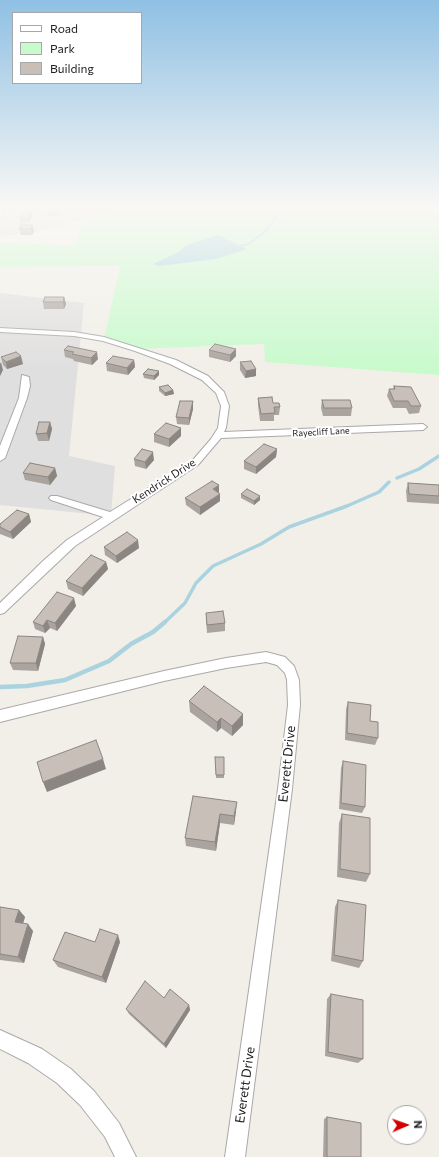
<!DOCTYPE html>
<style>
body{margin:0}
#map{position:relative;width:439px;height:1157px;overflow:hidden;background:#f2efe9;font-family:Commissioner,sans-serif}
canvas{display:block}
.legend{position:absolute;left:12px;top:12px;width:130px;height:72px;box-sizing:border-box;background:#fff;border:1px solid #a7a7a7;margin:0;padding:5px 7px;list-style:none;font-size:12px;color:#222}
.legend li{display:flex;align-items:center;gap:8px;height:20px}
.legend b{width:20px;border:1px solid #a7a7a7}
.north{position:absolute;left:387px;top:1105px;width:40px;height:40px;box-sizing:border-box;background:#fff;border:1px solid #a7a7a7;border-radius:50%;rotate:88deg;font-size:11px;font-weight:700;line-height:16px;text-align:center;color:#222}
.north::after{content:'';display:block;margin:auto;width:14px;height:18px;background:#d40000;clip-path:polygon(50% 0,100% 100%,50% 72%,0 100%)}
</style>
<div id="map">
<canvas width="439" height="1157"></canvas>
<ul class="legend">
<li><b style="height:5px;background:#fff"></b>Road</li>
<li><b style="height:11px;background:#c8facc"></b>Park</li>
<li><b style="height:11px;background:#c7bfb8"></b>Building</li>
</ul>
<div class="north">N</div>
</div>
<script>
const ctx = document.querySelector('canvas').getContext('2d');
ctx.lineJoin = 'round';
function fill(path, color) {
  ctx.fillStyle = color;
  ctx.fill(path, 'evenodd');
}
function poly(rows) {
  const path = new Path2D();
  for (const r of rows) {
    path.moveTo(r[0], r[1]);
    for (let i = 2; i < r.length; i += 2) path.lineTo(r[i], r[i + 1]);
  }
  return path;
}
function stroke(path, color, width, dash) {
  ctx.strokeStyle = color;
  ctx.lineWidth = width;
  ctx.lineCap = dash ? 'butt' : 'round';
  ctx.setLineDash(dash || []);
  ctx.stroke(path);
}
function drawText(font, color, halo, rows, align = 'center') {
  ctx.font = font + ' Commissioner,sans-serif';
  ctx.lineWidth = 4;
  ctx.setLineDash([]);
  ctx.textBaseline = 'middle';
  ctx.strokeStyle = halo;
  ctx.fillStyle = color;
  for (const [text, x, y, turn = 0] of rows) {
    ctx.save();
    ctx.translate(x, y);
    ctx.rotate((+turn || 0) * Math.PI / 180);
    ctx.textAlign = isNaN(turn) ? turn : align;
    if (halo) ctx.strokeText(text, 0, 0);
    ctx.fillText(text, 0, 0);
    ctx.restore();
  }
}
const residential = poly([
 [0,209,122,209,48,229,0,237],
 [0,293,84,303,69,456,115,466,111,516,0,505]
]);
const park = poly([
 [122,209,439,209,439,375,265,362,264,344,138,349,104,339,120,266,0,267,0,242,75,246,83,222]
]);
const water = poly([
 [218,235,247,249,216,259,159,266,153,264,177,253,187,245]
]);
const streamFar2 = poly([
 [240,246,249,244,263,233,273,222,279,209]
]);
const streamFar1 = poly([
 [397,478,419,469,439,456],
 [164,623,185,603,196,583,213,566,261,544,289,527,347,506,379,492,389,482]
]);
const stream = poly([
 [0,687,27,686,65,680,109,661,131,644,153,632,165,622]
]);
const street = poly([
 [5,209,2,216,0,217,0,209,5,209],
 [0,328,74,332,104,337,176,360,208,376,224,392,229,406,226,428,224,432,423,424,427,427,423,430,221,438,198,465,75,546,4,613,0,614,0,603,43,561,67,540,103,517,51,500,49,498,51,496,57,496,110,512,192,461,211,439,218,428,221,406,216,393,202,380,170,364,135,351,103,341,74,336,0,332,0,328],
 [22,375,29,377,30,386,27,398,5,458,0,461,0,446,19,398,22,375],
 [266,652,285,657,294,666,299,680,300,705,292,789,245,1157,225,1157,278,789,288,705,287,680,285,673,277,665,266,662,226,668,164,681,0,722,0,710,164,671,226,658,266,652],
 [0,1030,42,1049,71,1069,94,1091,119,1123,136,1157,115,1157,105,1137,80,1105,57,1083,28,1063,0,1049,0,1030]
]);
const wall = poly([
 [61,210,61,213,60,215,49,216,48,213],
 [32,216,29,222,21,223,20,217],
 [32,225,34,231,32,235,21,235,19,229],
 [64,297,66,304,64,309,44,309,43,302],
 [68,346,98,359,92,365,74,361,73,359,65,357,64,350],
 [236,349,236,356,230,362,209,357,209,350],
 [1,357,23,364,7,369,3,365],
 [134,360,135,367,128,375,107,371,106,363],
 [240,362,256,369,256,376,245,378,240,370],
 [143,374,159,375,154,380,144,378],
 [394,386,421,406,419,413,409,414,406,408,393,408,387,396,389,389,393,389],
 [159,387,173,390,174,394,165,396,159,391],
 [258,398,273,403,280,407,279,415,274,415,274,421,260,421,258,405],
 [322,400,352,408,351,416,323,416,321,408],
 [193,401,193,409,189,425,177,424,176,417],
 [50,422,52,429,49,441,38,441,36,434],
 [181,428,181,436,169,447,154,442,154,434],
 [277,449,276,457,256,474,244,469,244,461],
 [134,459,154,460,146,469,135,466],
 [55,468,57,476,50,485,25,480,23,473],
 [408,483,439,485,439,504,407,502,406,491],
 [241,494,260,500,254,505,241,498],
 [185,498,220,501,200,515,186,505],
 [29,514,31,522,13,539,0,534,0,524],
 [104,547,139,548,117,563,105,555],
 [106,562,108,569,83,596,68,589,66,581],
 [76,606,57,631,50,628,45,633,35,629,33,622],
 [206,613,225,623,225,631,207,633,206,620],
 [43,637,45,644,38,671,13,670,10,663],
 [189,701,243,725,232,736,221,728,217,732,190,712],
 [348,702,370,721,378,738,375,745,345,740,346,709],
 [215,757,224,775,224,778,216,778],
 [343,761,365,807,362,813,339,809,341,768],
 [193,796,236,811,234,825,220,823,216,851,186,846,185,838],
 [342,814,370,874,366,882,337,877,339,823],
 [338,900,363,961,359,968,331,961,335,907],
 [0,907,19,910,25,917,23,923,33,931,24,963,0,960],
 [95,942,120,942,106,983,58,967,53,960],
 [331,994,363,1059,358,1063,325,1056,327,999],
 [164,998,189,1005,190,1010,166,1048,129,1014,126,1009],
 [327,1117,361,1157,323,1157,324,1119]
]);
const shadedWall = poly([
 [31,210,32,216,29,222,28,217],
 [32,225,34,231,32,235,31,229],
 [64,297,66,304,64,309,63,302],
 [236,349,236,356,230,362,230,355],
 [97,352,98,359,92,365,91,358],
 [21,356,23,364,7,369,6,362],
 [134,360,135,367,128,375,127,368],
 [1,362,3,370,0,376,0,364],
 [256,369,256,376,245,378,246,371],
 [159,371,159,375,154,380,154,376],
 [173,390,174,394,165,396,165,393],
 [193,401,193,409,189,425,189,418],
 [50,422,52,429,49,441,47,433],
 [181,428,181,436,169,447,169,439],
 [277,449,276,457,256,474,256,467],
 [153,452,154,460,146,469,145,462],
 [55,468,57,476,50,485,48,477],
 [219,485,219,493,213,489],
 [220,494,220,501,200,515,200,507],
 [260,496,260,500,254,505,254,501],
 [29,514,31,522,13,539,10,532],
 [138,540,139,548,117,563,116,556],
 [106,562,108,569,83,596,82,588],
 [74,598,76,606,57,631,55,623],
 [47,620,50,628,45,633,43,626],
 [43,637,45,644,38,671,36,663],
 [243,714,243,725,232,736,232,726],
 [221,718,221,728,217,732,217,722],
 [103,759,106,769,47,792,43,782],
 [237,802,236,811,234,825,234,816],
 [220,814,220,823,216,851,215,842],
 [19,910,25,917,21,930,15,922],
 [28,924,33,931,24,963,18,957],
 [118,935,120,942,106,983,102,977],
 [189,1005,190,1010,166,1048,164,1044]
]);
const building = poly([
 [23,210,31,210,28,217,20,217,23,210],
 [49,210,61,210,60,212,48,213,49,210],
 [21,225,32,225,31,229,19,229,21,225],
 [45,297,64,297,63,302,43,302,45,297],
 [215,344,236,349,230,355,209,350,215,344],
 [68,346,97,352,91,358,72,354,74,352,64,350,68,346],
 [16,352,21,356,6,362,1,357,16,352],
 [113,356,134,360,127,368,106,363,113,356],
 [251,361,256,369,246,371,240,362,251,361],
 [148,369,159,371,154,376,143,374,148,369],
 [168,385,173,390,165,393,159,387,168,385],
 [394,386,411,387,421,406,411,406,408,401,394,401,389,389,395,389,394,386],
 [272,397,273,403,279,403,280,407,274,407,275,413,261,414,258,398,272,397],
 [322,400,350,400,352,408,324,408,322,400],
 [180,401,193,401,189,418,176,417,180,401],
 [39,422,50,422,47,433,36,434,39,422],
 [166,423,181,428,169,439,154,434,166,423],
 [264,444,277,449,256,467,244,461,264,444],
 [142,449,153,452,145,462,134,459,142,449],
 [30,463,55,468,48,477,23,473,30,463],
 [212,481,219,485,213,489,220,494,200,507,185,498,212,481],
 [408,483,439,485,439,496,409,494,408,483],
 [247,489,260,496,254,501,241,494,247,489],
 [17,510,29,514,10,532,0,527,0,524,17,510],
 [127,532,138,540,116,556,104,547,127,532],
 [91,555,106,562,82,588,66,581,91,555],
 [57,592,74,598,55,623,47,620,43,626,33,622,57,592],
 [223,611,225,623,207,625,206,613,223,611],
 [18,636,43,637,36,663,10,663,18,636],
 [204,686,243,714,232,726,221,718,217,722,189,701,204,686],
 [348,702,371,705,370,721,378,722,378,738,347,733,348,702],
 [96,740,103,759,43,782,37,762,96,740],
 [215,757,224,757,224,775,216,775,215,757],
 [343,761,366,765,365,807,341,803,343,761],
 [193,796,237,802,234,816,220,814,215,842,185,838,193,796],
 [342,814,370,818,370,874,340,869,342,814],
 [338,900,366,905,363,961,334,955,338,900],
 [0,907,19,910,15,922,28,924,18,957,0,954,0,907],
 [100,929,118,935,102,977,53,960,65,932,95,942,100,929],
 [145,981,164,998,170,989,189,1005,164,1044,126,1009,145,981],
 [331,994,363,1000,363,1059,328,1052,331,994],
 [327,1117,361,1123,361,1157,327,1157,327,1117]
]);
const farStreetnames = [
 ["Rayecliff Lane",321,432,-3]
];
const streetNames = [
 ["Kendrick Drive",164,481,-33]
];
const nearStreetnames = [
 ["Everett Drive",287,764,-84],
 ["Everett Drive",245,1085,-82]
];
fill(residential, '#e0dfdf');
fill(park, '#c8facc');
fill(water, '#aad3df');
stroke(streamFar2, '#aad3df', 2);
stroke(streamFar1, '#aad3df', 3.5);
stroke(stream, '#aad3df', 4.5);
stroke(street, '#a9a9a9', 2);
fill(street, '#fff');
fill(wall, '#aba49e');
fill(shadedWall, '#8b8681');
fill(building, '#c7bfb8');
stroke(building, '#8b8681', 1);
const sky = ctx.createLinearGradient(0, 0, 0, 371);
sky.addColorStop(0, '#8fc0e4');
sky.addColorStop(0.56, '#f9f8f5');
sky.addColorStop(1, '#f9f8f500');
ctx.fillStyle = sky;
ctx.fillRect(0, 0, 439, 371);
drawText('9px', '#222', '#fff', farStreetnames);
drawText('11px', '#222', '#fff', streetNames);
drawText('13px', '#222', '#fff', nearStreetnames);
</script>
